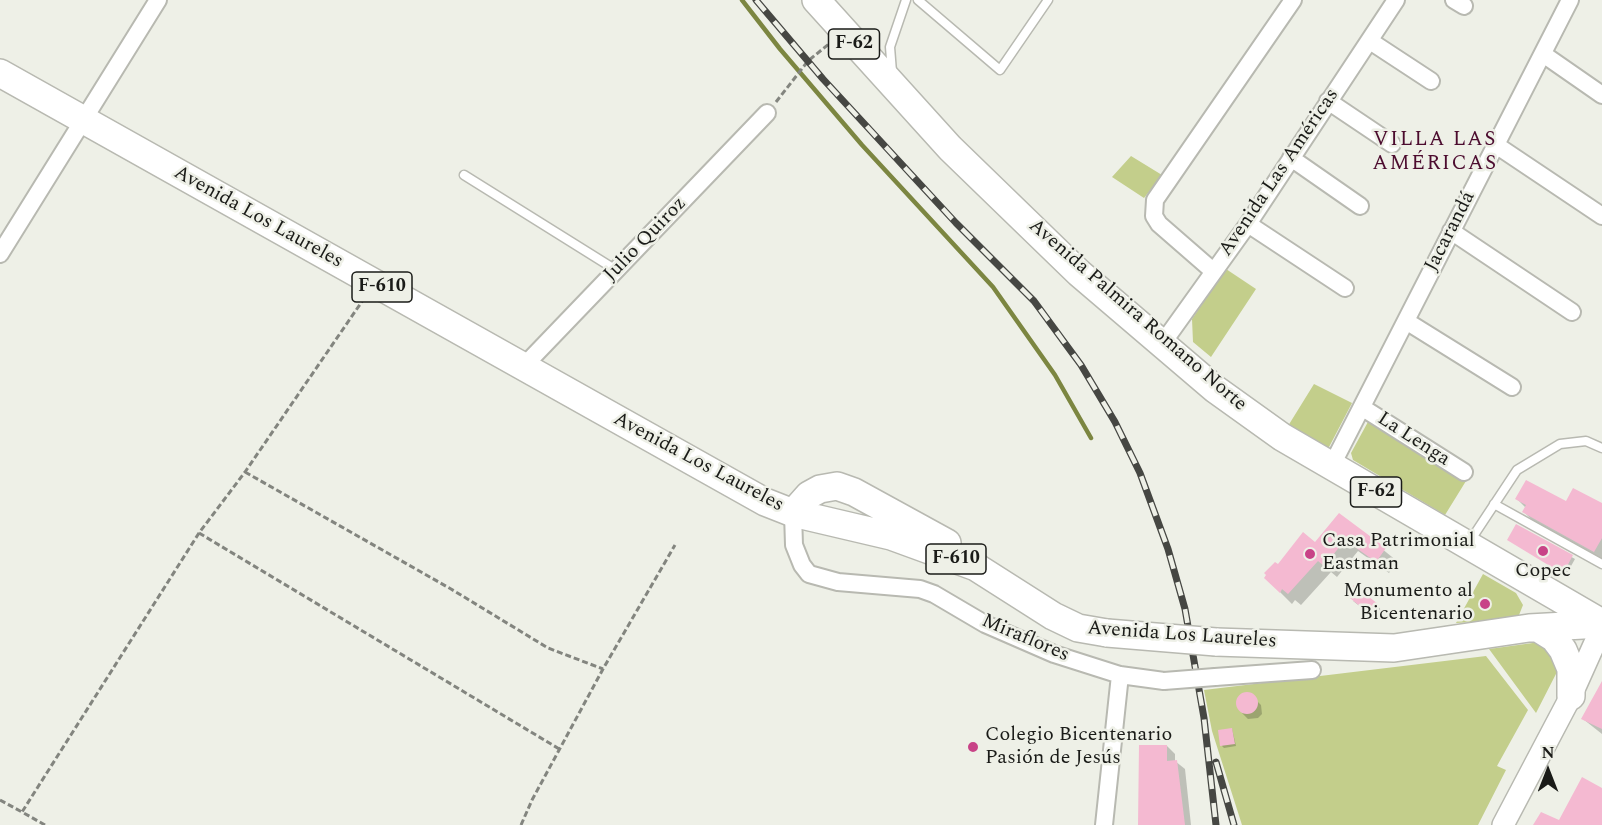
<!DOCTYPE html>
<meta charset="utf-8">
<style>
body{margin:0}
#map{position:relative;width:1602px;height:825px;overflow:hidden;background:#eef0e7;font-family:Spectral,serif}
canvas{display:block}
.north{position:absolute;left:1518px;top:741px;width:60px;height:60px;-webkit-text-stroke:4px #eef0e7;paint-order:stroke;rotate:0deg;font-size:16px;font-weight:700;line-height:24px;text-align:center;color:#1a1b18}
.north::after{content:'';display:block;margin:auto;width:21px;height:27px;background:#1a1b18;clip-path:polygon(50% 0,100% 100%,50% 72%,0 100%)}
</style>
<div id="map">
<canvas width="1602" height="825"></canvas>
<div class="north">N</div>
</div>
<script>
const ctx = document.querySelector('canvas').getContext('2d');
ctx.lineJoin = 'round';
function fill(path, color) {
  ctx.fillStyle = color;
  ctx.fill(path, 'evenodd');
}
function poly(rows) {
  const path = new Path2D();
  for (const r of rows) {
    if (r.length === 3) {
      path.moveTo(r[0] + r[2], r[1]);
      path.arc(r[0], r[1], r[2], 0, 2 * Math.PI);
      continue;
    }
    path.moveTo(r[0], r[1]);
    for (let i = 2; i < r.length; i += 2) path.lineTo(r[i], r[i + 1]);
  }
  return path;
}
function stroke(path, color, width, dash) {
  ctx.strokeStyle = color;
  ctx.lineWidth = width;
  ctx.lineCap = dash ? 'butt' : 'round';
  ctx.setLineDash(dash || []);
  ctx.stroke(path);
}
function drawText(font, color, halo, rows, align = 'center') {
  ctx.font = font + ' Spectral,serif';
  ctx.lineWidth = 5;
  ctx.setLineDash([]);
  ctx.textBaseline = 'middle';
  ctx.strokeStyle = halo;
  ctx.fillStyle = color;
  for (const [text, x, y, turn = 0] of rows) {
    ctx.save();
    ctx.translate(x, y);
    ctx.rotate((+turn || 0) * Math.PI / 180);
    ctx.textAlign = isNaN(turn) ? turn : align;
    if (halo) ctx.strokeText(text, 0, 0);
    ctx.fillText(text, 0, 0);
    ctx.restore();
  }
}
const green = poly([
 [1131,156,1162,175,1144,198,1112,177],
 [1226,269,1256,289,1211,357,1193,342,1192,319],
 [1314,384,1352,403,1328,449,1288,426],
 [1369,420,1466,481,1445,515,1353,460,1351,453],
 [1483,574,1516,593,1523,605,1519,615,1506,620,1456,623],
 [1540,642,1553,650,1558,670,1536,713,1489,649],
 [1486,656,1528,710,1497,766,1506,770,1478,825,1242,825,1212,731,1204,690]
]);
const shadow = poly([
 [1517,499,1602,505,1602,560,1536,524,1524,512,1526,508],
 [1340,515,1397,561,1389,573,1358,551,1337,577,1331,572,1301,605,1295,600,1292,604,1278,590,1278,566,1315,544],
 [1517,526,1575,559,1566,575,1548,565],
 [1353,601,1377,605,1382,611,1376,619],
 [1602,684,1602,734,1583,719],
 [1244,694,1250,694,1261,705,1262,714,1258,718,1248,719,1242,713,1238,701],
 [1232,729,1236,746,1224,748,1222,746],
 [1167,746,1175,754,1175,761,1185,769,1191,825,1139,825]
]);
const stream = poly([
 [742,0,780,49,862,145,993,287,1055,375,1091,438]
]);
const building = poly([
 [1526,480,1566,501,1573,488,1602,503,1602,538,1594,552,1522,512,1526,505,1515,499],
 [1339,513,1386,548,1376,562,1345,540,1324,566,1318,561,1288,594,1282,589,1280,593,1264,578,1266,575,1264,573,1275,562,1278,564,1303,532,1315,542],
 [1516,524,1573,555,1563,574,1507,540],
 [1354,585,1378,604,1370,614,1346,595],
 [1602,681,1602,729,1581,719],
 [1247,703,11],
 [1232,728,1235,744,1220,746,1218,730],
 [1139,745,1167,745,1167,761,1177,760,1185,825,1138,825],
 [1582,777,1602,788,1602,825,1533,825,1541,812,1559,820]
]);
const path = poly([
 [776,102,808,61,830,43],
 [245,472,451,589,548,648,603,669],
 [199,533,561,750],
 [0,800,22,812],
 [45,825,22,812,199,533,245,472,363,300],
 [521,825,532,800,603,669,675,545]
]);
const service = poly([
 [918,0,1000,70,1048,0],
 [892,72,890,47,906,0],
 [464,175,616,270],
 [1494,504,1602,564],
 [1470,541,1517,470,1560,444,1586,441,1602,448]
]);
const minor = poly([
 [1454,0,1464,6],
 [1370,41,1431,81],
 [1543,54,1602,95],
 [1328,101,1392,144],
 [1496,145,1602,216],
 [1291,158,1360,206],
 [1248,224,1345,288],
 [1451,231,1572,312],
 [0,254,158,0],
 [1213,271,1159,224,1154,216,1155,200,1293,0],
 [1406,321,1512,387],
 [1162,344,1248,224,1396,0],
 [523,367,767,113],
 [1363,408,1464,472],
 [1332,465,1570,0],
 [793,513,794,545,802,565,809,574,838,582,920,589,934,594,985,624,1054,654,1120,675,1164,681],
 [1215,677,1312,670],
 [1104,825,1120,675]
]);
const tertiary = poly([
 [1503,825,1571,696,1602,627]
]);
const primary = poly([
 [816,0,950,148,1079,273,1215,389,1282,437,1602,623],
 [0,73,765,502,793,513,891,536,976,567,1053,616,1078,628,1107,633],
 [793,513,809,495,820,489,837,486,854,492,947,543],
 [1538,628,1554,638,1563,650,1571,669,1571,696],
 [1216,642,1394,648,1529,628,1602,624]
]);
const rail = poly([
 [756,0,823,79,956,223,1034,301,1081,365,1115,422,1140,473,1168,549,1185,609,1204,718,1216,825],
 [1216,762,1234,825]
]);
const minorBridge = poly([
 [1164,681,1215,677]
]);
const primaryBridge = poly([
 [1107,633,1216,642]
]);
const markers = [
 [1543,551,6,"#c84387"],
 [1310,554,6,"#c84387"],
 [1485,604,6,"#c84387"],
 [973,747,6,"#c84387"]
];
const shields = [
 [854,44,51],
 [382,287,60],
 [1376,492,51],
 [956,559,60]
];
const shieldNames = [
 ["F-62",854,44],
 ["F-610",382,287],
 ["F-62",1376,492],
 ["F-610",956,559]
];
const streetNames = [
 ["Avenida Las Américas",1280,173,-56],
 ["Avenida Los Laureles",258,218,29],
 ["Jacarandá",1451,232,-63],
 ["Julio Quiroz",646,240,-46],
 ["Avenida Palmira Romano Norte",1137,316,41],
 ["La Lenga",1413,440,33],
 ["Avenida Los Laureles",698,463,28],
 ["Avenida Los Laureles",1182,636,4],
 ["Miraflores",1025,639,23]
];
const poiNames = [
 ["Casa Patrimonial",1322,542],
 ["Eastman",1322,565],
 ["Copec",1543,572,"center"],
 ["Monumento al",1473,592,"right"],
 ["Bicentenario",1473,615,"right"],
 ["Colegio Bicentenario",985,736],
 ["Pasión de Jesús",985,759]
];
const neighbourhoodNames = [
 ["VILLA LAS",1435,141],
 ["AMÉRICAS",1435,165]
];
fill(green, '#c3ce8b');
fill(shadow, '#0003');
stroke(stream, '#7c8641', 4.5);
fill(building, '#f4b9d1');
stroke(service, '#b8b9b1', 11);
stroke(minor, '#b8b9b1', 20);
stroke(tertiary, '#b8b9b1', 24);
stroke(primary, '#b8b9b1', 30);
stroke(path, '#83857f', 3, [6, 3]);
stroke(service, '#fff', 8);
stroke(minor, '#fff', 16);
stroke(tertiary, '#fff', 21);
stroke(primary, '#fff', 27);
stroke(rail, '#464743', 7);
stroke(rail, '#eef0e7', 4.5, [14]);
stroke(minorBridge, '#b8b9b1', 20, []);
stroke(primaryBridge, '#b8b9b1', 30, []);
stroke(minorBridge, '#fff', 16);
stroke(primaryBridge, '#fff', 27);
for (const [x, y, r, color] of markers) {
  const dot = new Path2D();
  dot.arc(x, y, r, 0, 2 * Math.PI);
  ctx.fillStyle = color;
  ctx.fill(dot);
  stroke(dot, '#eef0e7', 2);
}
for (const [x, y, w] of shields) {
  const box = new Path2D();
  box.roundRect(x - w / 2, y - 15, w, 30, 4.5);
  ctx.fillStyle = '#eef0e7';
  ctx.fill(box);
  stroke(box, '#1a1b18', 1.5);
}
drawText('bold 18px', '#1a1b18', null, shieldNames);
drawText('20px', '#1a1b18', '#eef0e7', streetNames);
drawText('20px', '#1a1b18', '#eef0e7', poiNames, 'left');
ctx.letterSpacing = '1.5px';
drawText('21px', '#4c0c2f', '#eef0e7', neighbourhoodNames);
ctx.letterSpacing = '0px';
</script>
